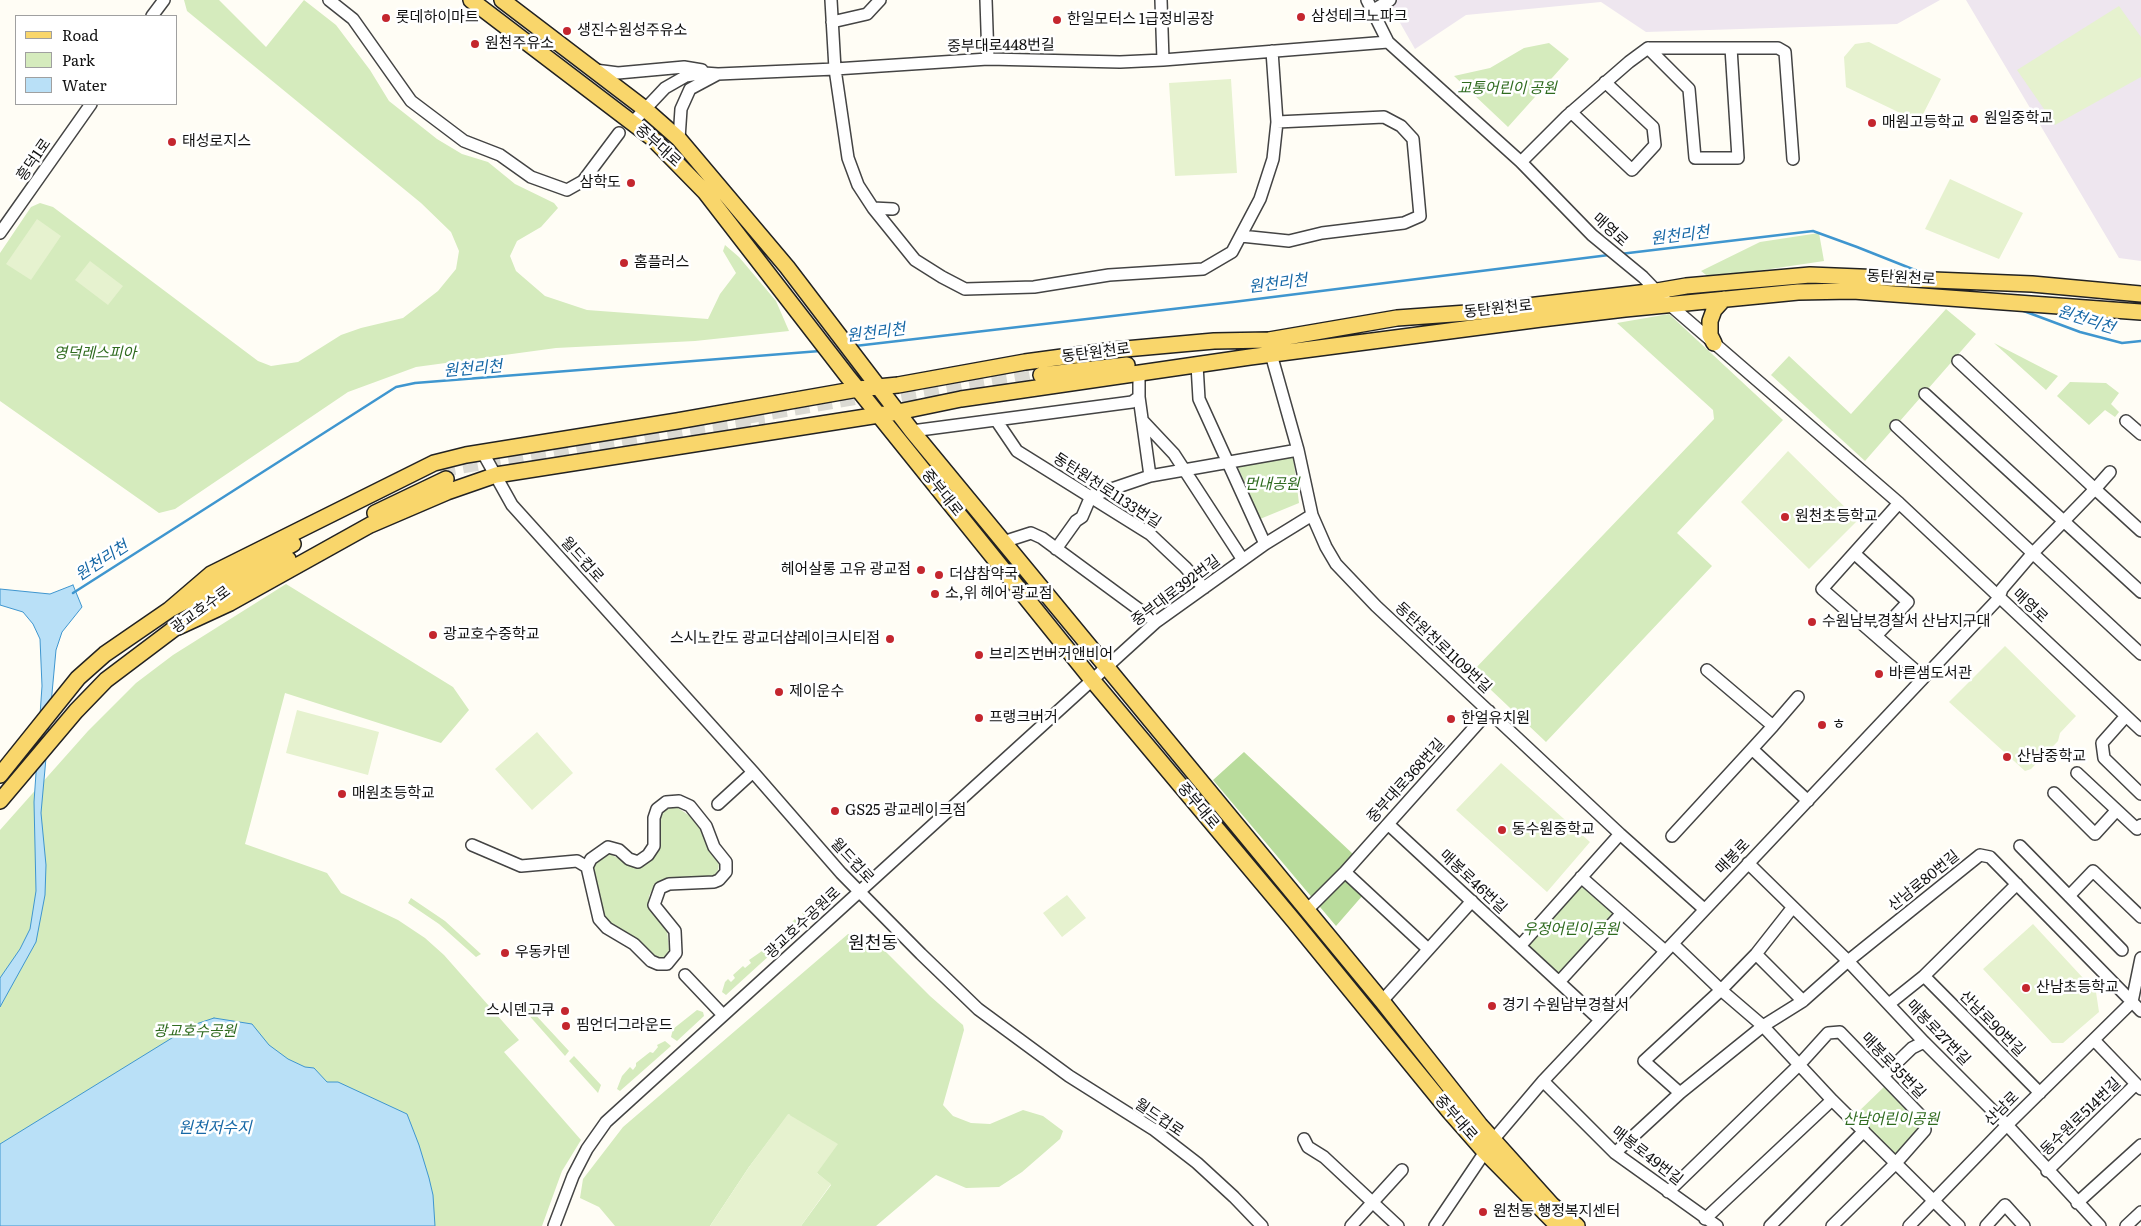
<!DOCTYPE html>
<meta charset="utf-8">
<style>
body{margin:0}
#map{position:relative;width:2141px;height:1226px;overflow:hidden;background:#fffdf5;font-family:Literata,serif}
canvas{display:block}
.legend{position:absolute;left:15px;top:15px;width:162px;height:90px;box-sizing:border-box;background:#fff;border:1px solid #a0a0a0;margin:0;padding:6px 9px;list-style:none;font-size:15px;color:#111}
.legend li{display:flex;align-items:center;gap:10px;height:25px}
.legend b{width:25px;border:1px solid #a0a0a0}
</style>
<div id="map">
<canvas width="2141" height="1226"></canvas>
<ul class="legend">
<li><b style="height:6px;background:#f9d66b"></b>Road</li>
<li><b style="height:14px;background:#d5ebbd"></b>Park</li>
<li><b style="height:14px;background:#b9e0f7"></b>Water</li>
</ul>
</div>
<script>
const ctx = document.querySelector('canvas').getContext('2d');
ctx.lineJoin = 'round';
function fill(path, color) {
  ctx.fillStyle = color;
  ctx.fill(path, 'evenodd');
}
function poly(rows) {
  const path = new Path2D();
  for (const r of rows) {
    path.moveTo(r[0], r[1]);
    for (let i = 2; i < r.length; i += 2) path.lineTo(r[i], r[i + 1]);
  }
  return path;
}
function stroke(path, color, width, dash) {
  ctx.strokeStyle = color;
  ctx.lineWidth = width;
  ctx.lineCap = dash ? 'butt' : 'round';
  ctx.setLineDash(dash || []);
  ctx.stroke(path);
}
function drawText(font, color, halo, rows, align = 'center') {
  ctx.font = font + ' Literata,"Noto Sans KR",serif';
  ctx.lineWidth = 5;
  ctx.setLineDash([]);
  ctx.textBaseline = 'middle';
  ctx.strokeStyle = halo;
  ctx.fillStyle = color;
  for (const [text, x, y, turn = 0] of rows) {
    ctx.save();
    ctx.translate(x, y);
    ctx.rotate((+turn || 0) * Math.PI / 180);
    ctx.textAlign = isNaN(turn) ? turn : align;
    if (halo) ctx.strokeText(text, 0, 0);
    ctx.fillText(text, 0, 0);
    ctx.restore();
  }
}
const industrial = poly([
 [1387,0,1940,0,1897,24,1646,32,1601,2,1466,15,1415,49],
 [1966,0,2141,0,2141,261,2119,258]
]);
const green = poly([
 [184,0,219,0,266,47,304,0,336,25,370,70,389,101,437,139,462,154,488,162,515,184,554,203,558,208,541,227,517,241,510,256,516,271,545,296,587,310,708,319,720,294,736,273,723,251,725,245,739,257,776,301,789,331,695,341,556,348,416,367,348,392,175,509,159,513,0,401,0,253,31,207,40,203,53,207,258,361,271,366,298,362,341,335,361,328,403,318,438,291,456,269,459,251,451,232,421,203,187,11],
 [1549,43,1569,59,1508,127,1454,76,1490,68,1524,48],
 [1819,233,1824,261,1710,278,1701,271,1760,242],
 [1946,309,1976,334,1865,461,1771,375,1789,356,1851,414],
 [1669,314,1783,420,1677,533,1712,566,1546,742,1472,672,1714,419,1713,410,1617,323],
 [1994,343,2058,376,2046,390],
 [2070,382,2106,383,2119,393,2111,404,2119,412,2115,417,2105,410,2089,425,2057,396],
 [1293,456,1299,503,1260,519,1238,467],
 [286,584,453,687,469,710,441,743,285,693,245,844,327,873,341,893,398,920,425,938,444,955,519,1040,504,1052,581,1140,562,1171,542,1226,0,1226,0,830,88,731,136,683,173,655],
 [675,806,690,816,703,833,707,846,719,864,718,870,715,875,708,877,664,880,659,882,653,888,649,896,649,908,667,930,669,950,664,959,655,959,609,926,603,916,591,868,605,854,610,854,634,867,646,864,654,857,657,847,661,814,665,810],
 [1583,884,1615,914,1559,976,1526,946],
 [411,898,445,921,481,954,476,957,439,924,408,903],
 [816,902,820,902,824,906,774,951,771,948,776,936,779,939,783,934,782,932,795,919,797,921,804,916,802,913],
 [848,934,869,935,930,996,963,1025,964,1030,943,1105,953,1116,971,1123,990,1124,1023,1110,1043,1116,1063,1131,1060,1139,1022,1172,999,1187,966,1188,936,1175,876,1226,801,1226,831,1185,817,1173,789,1114,749,1167,710,1226,615,1226,599,1207,580,1198,583,1179,623,1127],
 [762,951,771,954,726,995,722,992,725,982,728,979,731,982,735,978,733,975,743,966,745,968,751,963,749,960],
 [518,1003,531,1010,569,1051,565,1056],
 [697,1010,703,1012,704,1016,677,1041,671,1037,673,1029],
 [665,1041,671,1046,620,1091,617,1089,622,1076,630,1067,633,1070,636,1066,636,1063,650,1052,653,1053,658,1047,657,1045],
 [574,1056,601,1085,598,1093,569,1061],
 [1887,1084,1920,1118,1922,1129,1895,1156,1854,1116]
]);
const forest = poly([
 [1244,752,1353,854,1338,872,1363,895,1336,926,1213,780]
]);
const pitch = poly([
 [2119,6,2141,37,2141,77,2055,125,2017,70],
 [1869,42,1941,79,1919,122,1846,87,1844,57,1855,44],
 [1231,79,1237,173,1175,176,1169,83],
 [1950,179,2023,213,1999,259,1925,229],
 [37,219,61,236,31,280,6,264],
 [90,261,123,286,108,305,75,280],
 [1788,451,1858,520,1809,569,1741,502],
 [2005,646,2076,716,2060,733,2058,741,2031,769,2025,771,1949,702],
 [297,710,379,732,368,775,286,753],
 [537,732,573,773,532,810,495,769],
 [1501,763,1590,842,1547,892,1456,810],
 [1067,895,1086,918,1062,937,1043,913],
 [2033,924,2096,992,2099,1012,2063,1043,2052,1043,1983,969],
 [788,1114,838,1144,817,1173,831,1184,801,1226,710,1226,749,1167]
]);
const water = poly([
 [73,585,82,607,62,632,56,650,46,758,41,813,46,865,45,895,36,942,0,1007,0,978,20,949,30,929,36,891,34,802,42,686,40,639,33,624,23,612,0,605,0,589,50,594,73,585],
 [214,1018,252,1024,269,1045,288,1059,305,1067,314,1068,327,1082,338,1082,407,1114,419,1145,429,1178,433,1195,435,1226,0,1226,0,1144,193,1025,214,1018]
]);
const stream = poly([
 [1620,254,1813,231,1857,247,1920,272],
 [1963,288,1976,293],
 [2021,310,2080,332,2122,343,2141,341],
 [855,346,1233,302,1609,255],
 [73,593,396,387,415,383,820,351]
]);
const majorTunnel = poly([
 [879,403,1041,375],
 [749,416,875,394],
 [600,450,765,422],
 [440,470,613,439]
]);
const minor = poly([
 [329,0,353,19,411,101,464,141,500,155,531,177,567,190,583,181,619,133],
 [831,0,835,69,848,158,858,185,873,208,893,209],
 [986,0,988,59],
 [1161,0,1163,60],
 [1367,0,1388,42,1521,162,1592,235,1643,277,1670,305,1899,503,2141,730],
 [1372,11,1390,0],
 [152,16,164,0],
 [832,22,867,14,880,0],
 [1648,48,1689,89,1695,158,1738,158,1731,48],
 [595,70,618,73,684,67,702,70],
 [1571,112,1632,170,1655,145,1653,127,1605,82],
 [632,123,665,88,686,76,704,73,718,74,835,69,988,59,1120,62,1163,60,1388,42],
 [679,139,681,109,690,89,718,74],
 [1521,162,1567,116,1629,62,1648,48,1778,48,1785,52,1793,159],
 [873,208,915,260,942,277,965,289,1034,287,1109,275,1203,269,1232,252,1260,199,1273,159,1277,122,1272,51],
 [0,233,91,104],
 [1241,236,1289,241,1322,233,1404,223,1420,216,1413,139,1401,126,1384,117,1277,122],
 [1269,347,1298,450,1312,515,1326,547,1336,564,1376,606,1620,834,1704,909],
 [1197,365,1199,399,1265,544],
 [1139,373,1139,397,1150,476],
 [1925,394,2141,592],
 [996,420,1017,451,1150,534,1185,567,1204,588],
 [1142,420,1174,454,1243,560],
 [2126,421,2141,434],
 [1896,426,2141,654],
 [912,431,1132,402,1139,397],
 [483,453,512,505,753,772,841,873,921,954,978,1009,1069,1076,1153,1129,1197,1163,1234,1197,1262,1226],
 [2110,472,2095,489,2141,531],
 [1899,503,1822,589,1923,677],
 [1003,542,1031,533,1042,538,1156,622],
 [1056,549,1076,521,1082,517,1091,496,1150,476,1298,450],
 [1855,554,1908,602,1876,636],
 [1707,670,1773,726,1752,749],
 [2126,716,2102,743,2104,758,2141,794],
 [1773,726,1798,697],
 [2077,773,2137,829,2141,825],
 [2054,793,2095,834,2116,811],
 [679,801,690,806,706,826,714,847,726,862,726,872,719,880,714,882,669,884,660,888,654,905,675,931,676,953,667,964,658,964,651,961,634,944,607,928,599,919,587,867,591,859,608,847,619,850,629,859,638,862,648,855,654,846,654,818,657,809,666,802,679,801],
 [718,804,753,772],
 [1388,824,1600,1020],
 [1672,836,1752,749,1808,801],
 [472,845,521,866,577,861,587,867],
 [2020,846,2122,950],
 [1748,863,1848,961,1924,1042,2007,1125,2100,1226],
 [1345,872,1428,949],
 [1581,877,1665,951],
 [2069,896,2093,871,2141,917],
 [1307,910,1345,872,1489,711],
 [1673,944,1721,990,1763,1026,1832,1100,1959,1226],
 [1520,946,1620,834],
 [1756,954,1803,1001],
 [685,975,723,1015],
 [1924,976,2040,1093],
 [1559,982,1622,913],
 [1382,1001,1472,901],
 [1889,1004,1924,976,2017,884],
 [2094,1040,2141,1089],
 [1883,1076,1912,1048,1924,1042],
 [1543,1081,1615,1153,1717,1226],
 [1680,1093,1644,1061,1721,990,1756,954,1793,907],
 [1304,1139,1308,1147,1324,1157,1398,1226],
 [1615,1153,1680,1093,1763,1026,1803,1001,1848,961,1980,855,1990,857,2141,1011],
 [2047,1171,2136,1084],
 [1668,1192,1799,1065,1828,1033,1840,1032,1924,1119,1925,1130,1895,1164,1832,1226],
 [2077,1203,2141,1145],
 [1705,1219,1832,1100],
 [554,1226,573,1176,587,1149,606,1122,1156,622,1265,544,1312,515],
 [1351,1226,1402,1170],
 [1435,1226,1493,1140,1543,1081,1999,598,2002,589,2032,554,2095,489,1958,361],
 [1770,1226,1864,1131],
 [1909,1226,2007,1125,2132,1002,2141,958],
 [1986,1226,2005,1205,2024,1226],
 [2126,1226,2141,1212]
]);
const major = poly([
 [471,0,651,137,705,192,848,377,1093,681,1294,921,1449,1111,1485,1152,1558,1226],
 [502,0,645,109,679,139,787,267,912,431,1382,1001,1480,1125,1552,1205,1577,1226],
 [1714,343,1710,335,1710,321,1714,310,1724,299],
 [1041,375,1127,365],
 [375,513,446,479],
 [169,610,211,574,434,463,466,455,677,421,858,389,898,385,1025,362,1114,350,1214,341,1269,340,1397,318,1467,313,1657,291,1686,286,1810,275,2032,284,2141,294],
 [178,627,230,603,370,525,447,492,496,475,898,412,961,399,1250,357,1541,319,1625,309,1798,292,1853,291,2141,312],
 [0,775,78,678,105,654,169,610,293,544],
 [0,801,76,711,106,680,224,591,288,559]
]);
const markers = [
 [1301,17,5,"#c4262e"],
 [386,18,5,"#c4262e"],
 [1057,20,5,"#c4262e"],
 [567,31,5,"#c4262e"],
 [475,44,5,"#c4262e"],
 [1974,119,5,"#c4262e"],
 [1872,123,5,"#c4262e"],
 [172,142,5,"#c4262e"],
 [631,183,5,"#c4262e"],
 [624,263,5,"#c4262e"],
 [1785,517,5,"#c4262e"],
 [921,570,5,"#c4262e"],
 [939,575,5,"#c4262e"],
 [935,594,5,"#c4262e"],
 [1812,622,5,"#c4262e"],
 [433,635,5,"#c4262e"],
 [890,639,5,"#c4262e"],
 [979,655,5,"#c4262e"],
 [1879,674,5,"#c4262e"],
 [779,692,5,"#c4262e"],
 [979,718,5,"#c4262e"],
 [1451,719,5,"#c4262e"],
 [1822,725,5,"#c4262e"],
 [2007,757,5,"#c4262e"],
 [342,794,5,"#c4262e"],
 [835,811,5,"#c4262e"],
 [1502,830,5,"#c4262e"],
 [505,953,5,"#c4262e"],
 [2026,988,5,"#c4262e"],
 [1492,1006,5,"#c4262e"],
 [565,1011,5,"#c4262e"],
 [566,1026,5,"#c4262e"],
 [1483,1212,5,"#c4262e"]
];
const poiNames = [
 ["삼성테크노파크",1311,17],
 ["롯데하이마트",396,18],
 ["한일모터스 1급정비공장",1067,20],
 ["생진수원성주유소",577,31],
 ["원천주유소",485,44],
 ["원일중학교",1984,119],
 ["매원고등학교",1882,123],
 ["태성로지스",182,142],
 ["삼학도",621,183,"right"],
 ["홈플러스",634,263],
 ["원천초등학교",1795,517],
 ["헤어살롱 고유 광교점",911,570,"right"],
 ["더샵참약국",949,575],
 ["소,위 헤어 광교점",945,594],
 ["수원남부경찰서 산남지구대",1822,622],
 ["광교호수중학교",443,635],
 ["스시노칸도 광교더샵레이크시티점",880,639,"right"],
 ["브리즈번버거앤비어",989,655],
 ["바른샘도서관",1889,674],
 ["제이운수",789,692],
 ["프랭크버거",989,718],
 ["한얼유치원",1461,719],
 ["ㅎ",1832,725],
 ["산남중학교",2017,757],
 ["매원초등학교",352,794],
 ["GS25 광교레이크점",845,811],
 ["동수원중학교",1512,830],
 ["우동카덴",515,953],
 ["산남초등학교",2036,988],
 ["경기 수원남부경찰서",1502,1006],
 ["스시덴고쿠",555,1011,"right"],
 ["핌언더그라운드",576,1026],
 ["원천동 행정복지센터",1493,1212]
];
const streetNames = [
 ["중부대로448번길",1001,46,-1],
 ["중부대로",658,146,42],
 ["흥덕1로",34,160,-55],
 ["매영로",1610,230,42],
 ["동탄원천로",1901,278,3],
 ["동탄원천로",1498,309,-6],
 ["동탄원천로",1096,353,-7],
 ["동탄원천로1133번길",1107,491,33],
 ["중부대로",942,493,51],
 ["월드컵로",582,560,48],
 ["중부대로392번길",1176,591,-37],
 ["매영로",2030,606,43],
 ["광교호수로",201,610,-36],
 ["동탄원천로1109번길",1443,648,43],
 ["중부대로368번길",1406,781,-48],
 ["중부대로",1198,806,50],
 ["매봉로",1733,857,-46],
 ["월드컵로",852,861,47],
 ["산남로80번길",1924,881,-39],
 ["매봉로46번길",1473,882,43],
 ["광교호수공원로",803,923,-43],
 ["산남로90번길",1992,1024,45],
 ["매봉로27번길",1938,1033,46],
 ["매봉로35번길",1893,1066,46],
 ["산남로",2002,1109,-45],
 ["동수원로514번길",2081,1117,-44],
 ["월드컵로",1159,1118,34],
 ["중부대로",1456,1118,49],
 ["매봉로49번길",1647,1156,38]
];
const parkNames = [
 ["교통어린이 공원",1507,89],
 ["영덕레스피아",95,354],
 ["먼내공원",1272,485],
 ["우정어린이공원",1571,930],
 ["광교호수공원",195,1032],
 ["산남어린이공원",1891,1120]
];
const waterNames = [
 ["원천리천",1680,236,-7],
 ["원천리천",1278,284,-7],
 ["원천리천",2086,320,18],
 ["원천리천",876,333,-7],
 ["원천리천",473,369,-5],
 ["원천리천",102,561,-33],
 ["원천저수지",215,1128]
];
const quarterNames = [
 ["원천동",873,944]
];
fill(industrial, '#eee6ef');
fill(green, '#d5ebbd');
fill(forest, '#b9dc9c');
fill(pitch, '#e6f2cf');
fill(water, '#b9e0f7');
stroke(water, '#3f96cf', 1);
stroke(stream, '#3f96cf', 2.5);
stroke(majorTunnel, '#dbdad3', 15, [15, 8]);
stroke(minor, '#444', 14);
stroke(major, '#222', 18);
stroke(minor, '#fff', 11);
stroke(major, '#f9d66b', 15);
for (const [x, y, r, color] of markers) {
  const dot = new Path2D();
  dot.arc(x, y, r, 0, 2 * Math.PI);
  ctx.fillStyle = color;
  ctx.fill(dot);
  stroke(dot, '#fff', 2);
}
drawText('15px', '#111', '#fff', poiNames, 'left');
drawText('15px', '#111', '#fff', streetNames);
drawText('italic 15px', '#2f6b1f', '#fff', parkNames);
drawText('italic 16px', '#1768a6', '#fff', waterNames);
drawText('18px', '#111', '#fff', quarterNames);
</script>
